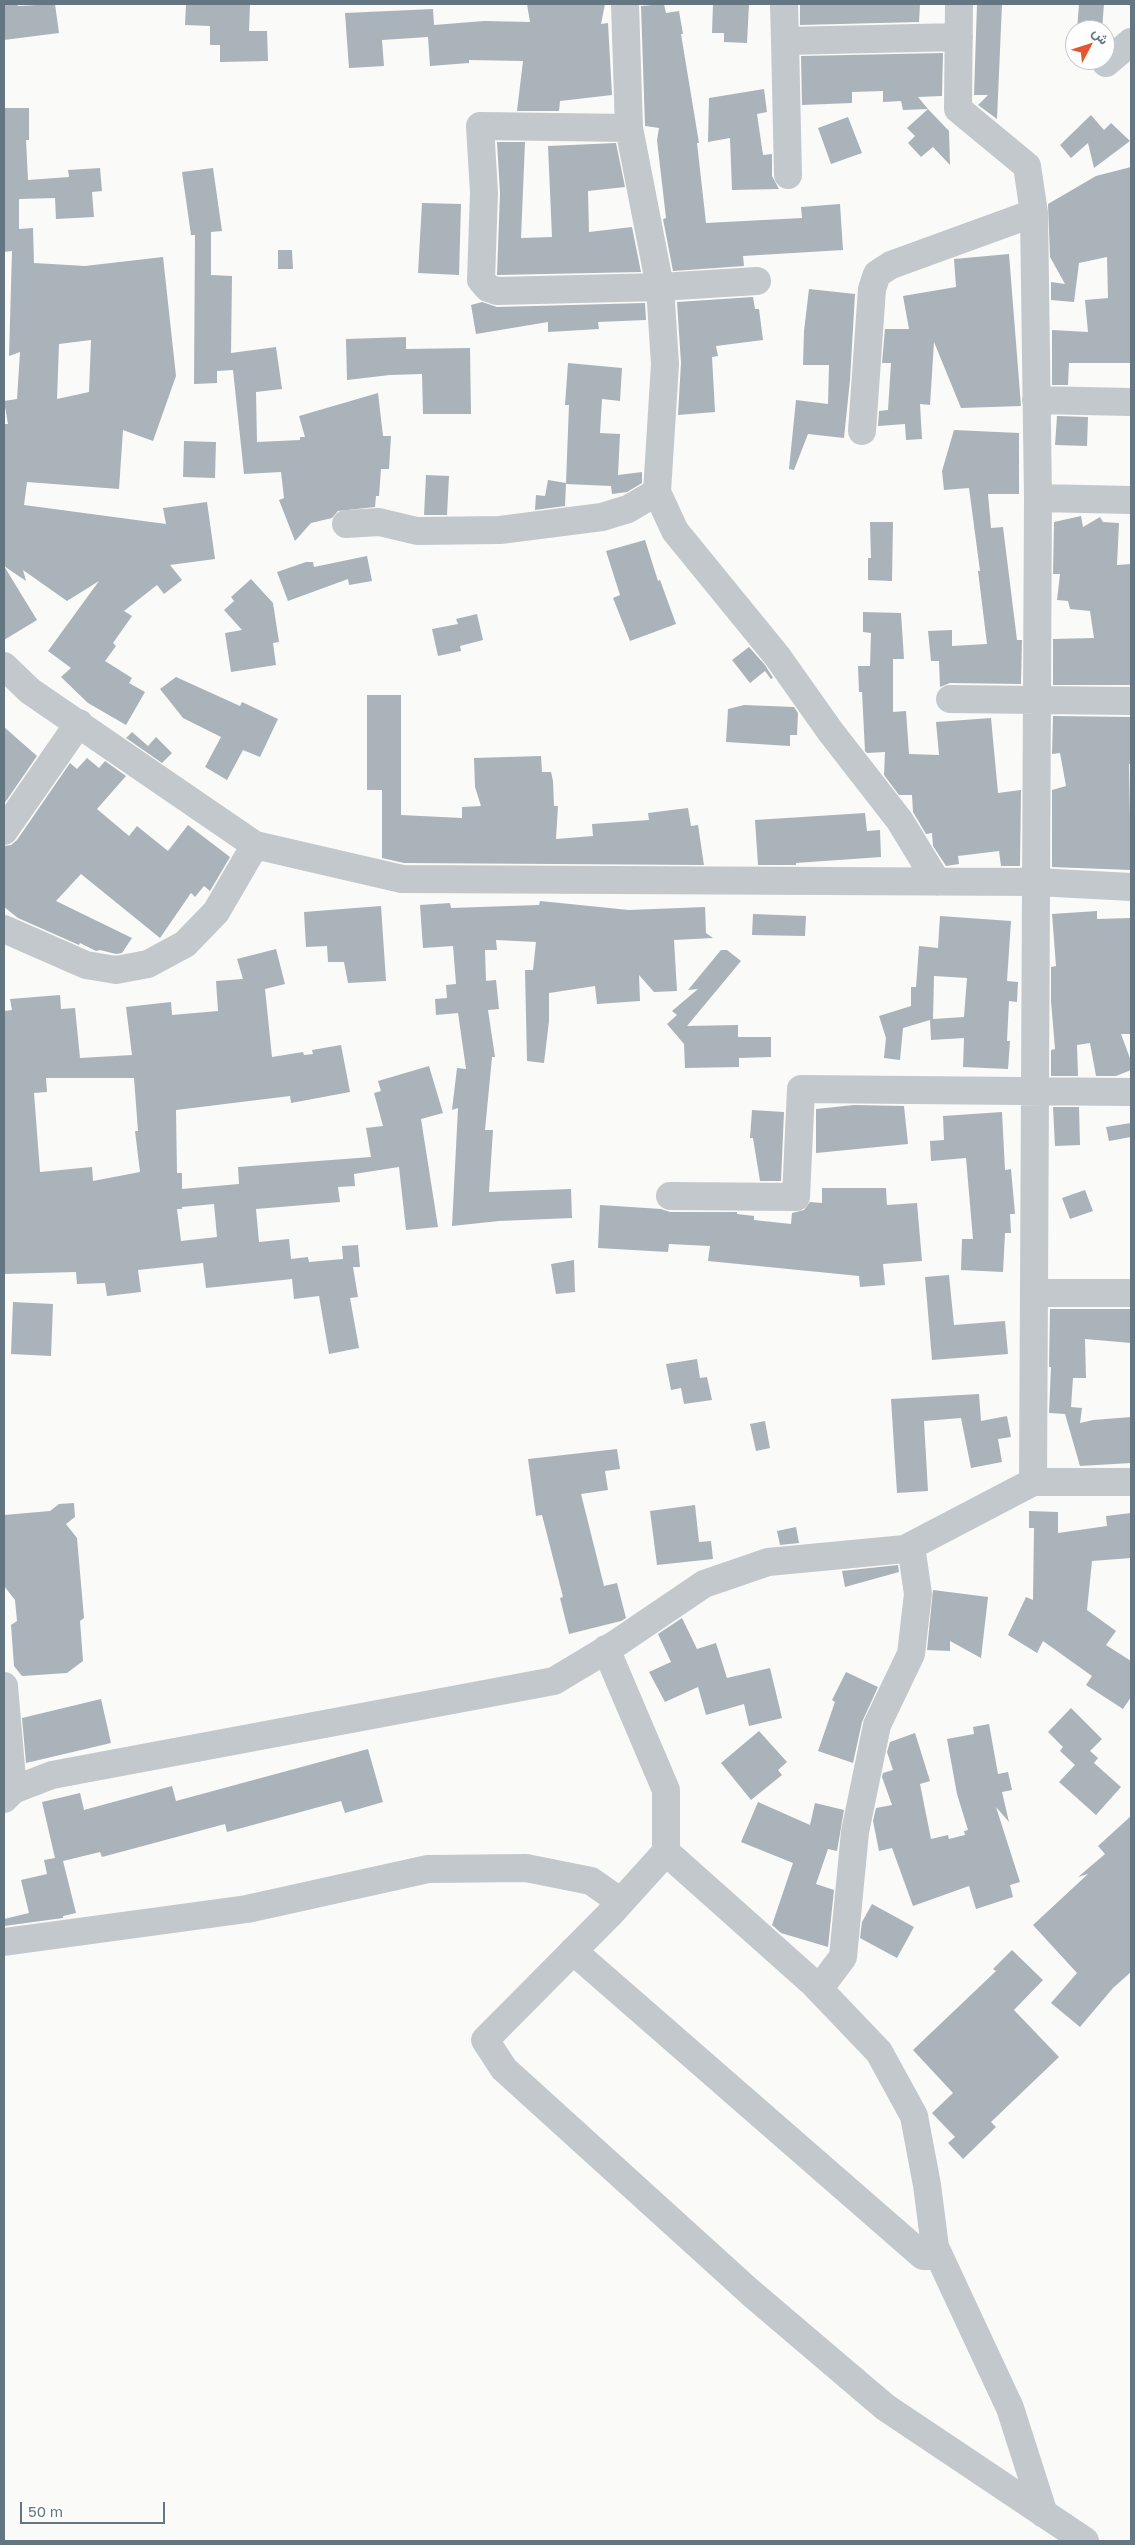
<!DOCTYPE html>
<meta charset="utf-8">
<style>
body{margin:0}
#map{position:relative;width:1135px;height:2545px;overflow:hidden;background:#fafaf8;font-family:"Golos Text",Vazirmatn,sans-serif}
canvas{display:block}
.frame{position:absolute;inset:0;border:5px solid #657683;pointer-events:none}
.north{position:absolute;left:1065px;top:20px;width:50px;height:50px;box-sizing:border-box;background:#fff;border:1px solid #c1c8cd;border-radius:50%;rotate:50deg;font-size:14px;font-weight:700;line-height:20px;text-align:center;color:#657683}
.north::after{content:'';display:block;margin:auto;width:18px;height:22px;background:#e4572e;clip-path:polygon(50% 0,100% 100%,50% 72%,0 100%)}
.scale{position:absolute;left:20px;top:2502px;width:145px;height:22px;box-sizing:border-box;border:2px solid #657683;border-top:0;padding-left:6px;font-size:15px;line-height:18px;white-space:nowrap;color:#657683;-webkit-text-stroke:4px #fff;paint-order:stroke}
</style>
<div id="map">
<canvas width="1135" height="2545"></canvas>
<div class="frame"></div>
<div class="north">ش</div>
<div class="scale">50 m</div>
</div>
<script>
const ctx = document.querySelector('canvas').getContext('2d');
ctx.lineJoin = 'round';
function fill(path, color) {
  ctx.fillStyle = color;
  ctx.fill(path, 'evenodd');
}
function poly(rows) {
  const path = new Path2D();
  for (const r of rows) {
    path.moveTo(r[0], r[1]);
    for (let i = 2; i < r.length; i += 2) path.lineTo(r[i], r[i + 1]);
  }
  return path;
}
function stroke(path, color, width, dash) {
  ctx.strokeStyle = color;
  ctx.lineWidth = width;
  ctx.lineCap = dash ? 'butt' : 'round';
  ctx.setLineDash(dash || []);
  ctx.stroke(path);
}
const building = poly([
 [4,4,18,4,18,6,55,4,59,33,4,40],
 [186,4,250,4,249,31,267,31,268,61,220,62,220,45,210,45,210,26,185,25],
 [527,4,605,4,601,24,608,23,612,95,560,101,559,111,517,111,523,61,469,60,469,63,430,66,428,37,382,40,384,66,349,68,345,13,433,9,434,25,484,21,530,22],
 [664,4,666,13,679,11,683,34,681,34,699,143,697,143,706,223,802,218,801,207,840,204,843,250,743,256,744,266,673,271,663,219,666,218,657,140,659,128,645,126,641,6],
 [713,4,749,4,747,43,724,42,724,33,712,33],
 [800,4,920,4,919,22,800,25],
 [977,4,1002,4,997,119,978,105,988,95,974,95],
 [1079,4,1104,4,1102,30,1077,30],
 [943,53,942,96,918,97,928,109,903,110,901,101,883,102,883,91,852,92,852,103,802,105,801,56],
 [764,89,767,112,757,114,763,155,772,154,772,176,779,189,732,190,730,138,708,142,709,98],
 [4,108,29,108,29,140,26,140,28,180,69,177,68,170,100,168,102,191,92,192,94,217,56,219,55,198,19,199,19,229,33,228,34,263,85,266,163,257,176,376,153,441,123,430,119,489,27,482,24,505,166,524,163,508,207,502,215,559,170,565,182,580,164,594,157,585,124,611,132,616,113,643,116,646,105,661,132,678,129,683,145,692,126,725,88,703,61,677,71,668,48,651,99,581,67,601,23,570,26,581,4,566,37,620,4,640,4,424,8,424,4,401,17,399,20,352,9,356,12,251,4,252],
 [91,340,89,392,57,399,59,344],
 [928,109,949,131,950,165,933,147,921,157,908,143,915,136,907,128],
 [1091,115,1104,130,1111,123,1130,141,1094,168,1088,143,1071,158,1060,145],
 [848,117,862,153,831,164,818,128],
 [497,142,525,142,521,238,552,237,548,146,616,143,625,187,588,191,589,232,632,227,641,272,497,275,500,193],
 [1131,167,1131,363,1069,363,1068,385,1052,385,1052,330,1088,332,1085,300,1108,298,1107,257,1079,263,1074,302,1051,300,1051,282,1065,284,1050,257,1048,204,1096,176],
 [213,168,222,231,211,232,211,275,232,276,231,353,276,347,282,389,256,392,257,442,300,440,300,437,305,437,299,416,378,393,383,436,391,436,389,469,381,469,379,496,376,496,375,507,338,511,332,518,311,523,295,541,279,500,284,498,281,472,244,474,233,370,217,371,217,383,194,384,195,235,191,235,182,172],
 [422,203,461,204,459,275,418,273],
 [278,250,292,250,293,269,278,269],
 [1009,254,1021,406,961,408,934,342,930,405,920,404,922,439,906,440,905,424,878,426,879,411,888,410,891,363,882,363,885,329,909,329,903,296,956,287,954,259],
 [809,289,855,294,850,380,844,438,808,434,794,470,789,469,796,400,828,404,829,365,803,365,804,331],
 [753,297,755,309,759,309,763,340,716,346,718,356,712,357,715,412,678,415,681,363,677,302],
 [482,302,497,307,645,303,646,320,598,322,599,329,548,332,548,322,476,334,471,305],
 [406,337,406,349,470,348,471,414,423,414,422,374,390,375,347,380,346,339],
 [568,363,622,368,620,401,602,399,600,433,620,434,618,475,642,472,642,483,627,492,612,494,611,486,566,484,565,506,535,510,536,495,545,496,548,480,566,483,569,405,565,405],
 [1057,416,1088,417,1087,446,1055,445],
 [954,430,1019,433,1019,494,988,494,991,528,1003,527,1017,640,1022,640,1021,684,950,683,940,687,939,661,931,661,928,631,952,630,952,646,987,644,978,571,980,571,969,488,944,490,942,471],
 [184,441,216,442,215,478,183,477],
 [426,475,449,476,447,515,424,515],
 [1081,516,1083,527,1100,517,1103,522,1119,523,1117,565,1131,564,1131,685,1053,685,1053,639,1094,638,1090,611,1070,609,1068,601,1057,600,1060,574,1053,574,1054,522],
 [870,522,893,522,892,581,868,580,868,558,871,558],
 [645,540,658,581,660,580,676,624,630,641,613,598,620,595,606,551],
 [367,556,372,581,349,585,348,579,288,601,277,572,306,562,313,562,314,567],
 [251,579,273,603,279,642,273,643,276,665,231,672,225,633,242,630,224,610,234,601,231,597],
 [863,612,901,613,904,659,893,659,893,712,906,711,909,754,939,755,936,722,991,718,998,793,1021,790,1020,866,1001,866,999,851,958,856,959,864,946,866,933,846,932,833,926,834,913,812,912,795,899,795,884,775,885,752,867,753,865,751,862,692,859,692,858,666,870,666,871,633,863,632],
 [477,614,483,640,460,646,461,651,438,656,432,629,458,624,456,619],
 [749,647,765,665,773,678,771,679,765,671,750,683,732,660],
 [176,677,240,706,242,702,278,719,260,757,243,750,227,780,205,767,221,737,183,718,160,689],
 [367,695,401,695,401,815,462,818,462,807,481,806,475,787,474,758,541,756,542,772,551,772,553,781,554,806,558,806,556,839,593,836,592,824,649,820,648,813,688,808,691,826,698,825,704,865,404,863,382,858,382,790,367,790],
 [744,705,794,707,798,713,797,735,790,735,790,746,726,742,728,709],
 [1053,716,1131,717,1131,764,1129,764,1131,870,1052,867,1052,790,1066,786,1060,753,1052,754],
 [4,727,37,756,4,804],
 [132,732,148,746,156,737,172,753,162,763,126,738],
 [87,758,99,768,105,761,126,776,97,809,129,836,137,826,168,851,188,825,230,857,210,891,204,886,195,897,191,893,160,938,81,874,56,901,132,938,122,953,116,954,100,950,96,951,80,943,79,945,18,918,4,907,4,846,11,845,17,840,70,763,77,769],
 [865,813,867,831,880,830,881,857,796,863,796,865,758,865,755,820],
 [540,901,629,910,705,907,706,933,713,938,674,940,677,991,654,992,639,975,640,1001,597,1004,595,986,549,993,549,1021,544,1063,527,1061,525,970,533,970,536,942,496,940,497,950,485,950,486,981,496,980,499,1009,488,1010,495,1057,492,1057,485,1130,493,1130,489,1192,571,1189,572,1218,499,1221,452,1226,458,1108,452,1110,457,1068,466,1069,458,1013,436,1015,435,999,447,998,446,985,456,984,453,946,423,948,420,905,450,903,451,908,539,905],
 [381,906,386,981,348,983,344,962,328,962,327,946,306,947,304,912],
 [1097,911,1097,919,1131,918,1131,1034,1121,1034,1131,1061,1131,1070,1116,1076,1096,1076,1090,1043,1077,1045,1078,1076,1051,1076,1051,1050,1055,1049,1051,1001,1051,967,1056,966,1052,914],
 [753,914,806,916,805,936,752,935],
 [940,916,1011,921,1007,981,1018,982,1017,1002,1009,1001,1007,1041,1010,1041,1008,1069,963,1067,964,1038,931,1040,930,1020,903,1028,900,1060,884,1058,886,1038,879,1016,911,1006,911,987,916,987,919,946,938,948],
 [934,976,967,978,964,1017,933,1019],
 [276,949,285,984,265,989,272,1057,303,1052,304,1055,313,1054,312,1050,341,1045,350,1092,291,1103,290,1096,176,1110,177,1173,182,1173,182,1189,239,1184,238,1167,371,1157,366,1128,383,1126,374,1093,381,1091,378,1081,429,1066,443,1113,421,1119,438,1227,406,1230,399,1167,354,1174,355,1186,338,1187,340,1202,256,1209,259,1242,289,1239,291,1259,308,1257,309,1262,343,1259,342,1246,358,1245,360,1267,353,1267,358,1297,350,1298,359,1348,329,1354,319,1296,294,1299,292,1279,206,1288,203,1263,138,1270,141,1292,107,1296,105,1283,77,1284,76,1272,4,1274,4,1011,12,1010,10,999,60,995,61,1009,75,1008,80,1058,132,1055,126,1007,171,1002,172,1015,218,1011,216,981,243,979,237,959],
 [46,1078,134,1078,138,1131,135,1131,140,1172,93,1181,92,1167,40,1172,34,1093,47,1092],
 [214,1204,217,1237,181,1241,177,1209,182,1209,182,1207],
 [721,950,727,950,741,961,687,1026,738,1025,738,1037,771,1037,771,1057,739,1058,739,1067,685,1068,684,1044,667,1024,677,1015,672,1011,698,989,688,990],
 [854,1105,904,1106,908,1144,816,1153,816,1109],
 [1053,1107,1079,1107,1080,1145,1055,1146],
 [752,1110,784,1112,781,1181,760,1181,753,1138,750,1138],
 [1002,1112,1005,1170,1011,1169,1015,1214,1010,1214,1011,1233,1005,1233,1003,1272,961,1270,962,1239,973,1239,966,1158,931,1161,930,1141,944,1140,943,1116],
 [1131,1123,1131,1137,1109,1141,1106,1127],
 [822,1188,886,1188,887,1205,917,1203,922,1261,883,1264,885,1285,860,1287,859,1276,708,1261,710,1246,669,1244,668,1252,598,1248,600,1205,661,1209,670,1212,737,1212,737,1214,754,1216,754,1220,791,1224,792,1213,804,1210,810,1202,822,1203],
 [1085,1190,1093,1211,1070,1219,1062,1198],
 [574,1260,575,1292,556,1294,551,1264],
 [949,1275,954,1325,1005,1321,1008,1354,932,1360,925,1277],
 [13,1302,53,1304,51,1356,11,1354],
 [1050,1309,1131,1309,1131,1343,1085,1339,1086,1378,1073,1378,1071,1407,1082,1408,1080,1423,1093,1420,1131,1417,1131,1463,1080,1466,1065,1414,1049,1413,1051,1367,1049,1367],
 [697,1359,700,1378,707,1377,712,1400,684,1404,681,1388,671,1390,666,1364],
 [979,1394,981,1421,1007,1416,1011,1437,998,1439,1002,1462,971,1468,961,1418,924,1421,928,1491,897,1493,891,1399],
 [765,1421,770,1448,756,1451,750,1424],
 [617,1449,620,1469,605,1471,608,1490,581,1494,604,1586,617,1583,626,1618,621,1621,569,1634,560,1598,563,1597,542,1515,536,1516,528,1459],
 [74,1503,75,1517,66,1524,77,1538,84,1618,80,1621,83,1661,67,1673,22,1676,14,1666,11,1625,17,1621,15,1600,4,1586,4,1515,50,1511,59,1504],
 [695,1505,699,1542,711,1541,713,1559,657,1565,650,1511],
 [1029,1511,1058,1512,1058,1533,1107,1526,1106,1516,1131,1513,1131,1558,1092,1561,1087,1610,1116,1631,1106,1645,1131,1661,1131,1697,1123,1709,1086,1685,1092,1676,1043,1641,1037,1653,1008,1635,1026,1597,1033,1600,1034,1528,1029,1528],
 [796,1527,799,1543,780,1545,777,1531],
 [898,1565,899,1572,845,1587,842,1571],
 [933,1590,988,1597,981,1658,950,1641,950,1651,927,1650],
 [682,1618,697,1649,716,1643,727,1678,770,1668,782,1718,749,1726,744,1704,706,1715,698,1687,665,1702,649,1672,671,1662,658,1634],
 [846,1672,878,1687,862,1722,853,1763,818,1751,835,1702,832,1700],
 [101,1699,111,1743,26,1763,22,1718],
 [1071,1708,1102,1739,1090,1751,1098,1758,1094,1763,1121,1787,1096,1815,1059,1782,1075,1765,1060,1751,1063,1747,1048,1732],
 [989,1724,998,1774,1008,1772,1012,1790,1002,1792,1009,1822,996,1807,1020,1882,1010,1885,1013,1897,976,1909,969,1886,913,1906,892,1848,879,1851,873,1821,876,1808,892,1805,882,1777,883,1773,893,1770,887,1752,890,1742,915,1733,930,1781,920,1784,931,1839,948,1835,949,1839,965,1835,964,1831,968,1830,957,1794,947,1739,974,1734,973,1727],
 [759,1731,787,1762,778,1770,782,1775,751,1800,721,1763],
 [368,1749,383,1802,345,1813,341,1801,227,1832,225,1824,102,1857,100,1852,63,1861,76,1913,63,1916,63,1918,4,1926,4,1919,29,1913,21,1880,47,1874,44,1860,55,1858,42,1802,80,1793,84,1810,172,1786,176,1801],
 [758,1802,810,1825,815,1803,844,1810,837,1851,828,1849,816,1884,834,1890,828,1947,781,1933,772,1925,793,1863,741,1842],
 [1131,1816,1131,1972,1113,1988,1080,2027,1051,2003,1077,1973,1033,1925,1088,1874,1078,1877,1105,1854,1098,1846],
 [872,1904,914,1927,897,1958,860,1938,862,1922],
 [1012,1950,1043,1980,1014,2010,1059,2057,991,2122,996,2127,963,2159,948,2143,955,2137,932,2113,953,2093,913,2050,996,1971,993,1969]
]);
const minor = poly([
 [625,4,629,128,660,287,665,364,657,492,675,531,777,656,830,731,900,821,937,882],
 [784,4,785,41],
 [959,4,958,109,1027,166,1034,213,1038,498,1033,1482],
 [1106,63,1131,42],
 [629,128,480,126,484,193,481,280,488,288,497,291,660,287,757,281],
 [788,175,785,41,959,37],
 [1036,400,1131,402],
 [862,431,872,289,877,274,891,265,1034,213],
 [1038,498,1131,500],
 [346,524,379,522,417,531,500,530,602,517,628,509,657,492],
 [4,666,30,691,255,845,402,879,1037,882,1131,887],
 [950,699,1131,701],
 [4,831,79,723],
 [4,929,86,965,116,970,148,964,185,944,216,912,255,845],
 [670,1196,796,1197,801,1089,1131,1092],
 [1034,1293,1131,1293],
 [606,1649,666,1790,666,1852,813,1983,879,2052,914,2116,927,2185,935,2247,1010,2408,1044,2514],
 [4,1686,13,1790],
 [4,1799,13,1790,52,1775,554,1681,614,1645,704,1584,768,1562,905,1549,1033,1482,1131,1482],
 [666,1852,609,1915,485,2040,504,2069,751,2293,885,2407,1085,2541],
 [4,1942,247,1909,428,1869,526,1868,591,1881,621,1902],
 [573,1951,923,2256,939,2256],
 [819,1989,843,1957,855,1832,877,1725,911,1654,918,1594,911,1546]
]);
fill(building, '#aab3b9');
stroke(minor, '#c3c8cc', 28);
</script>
